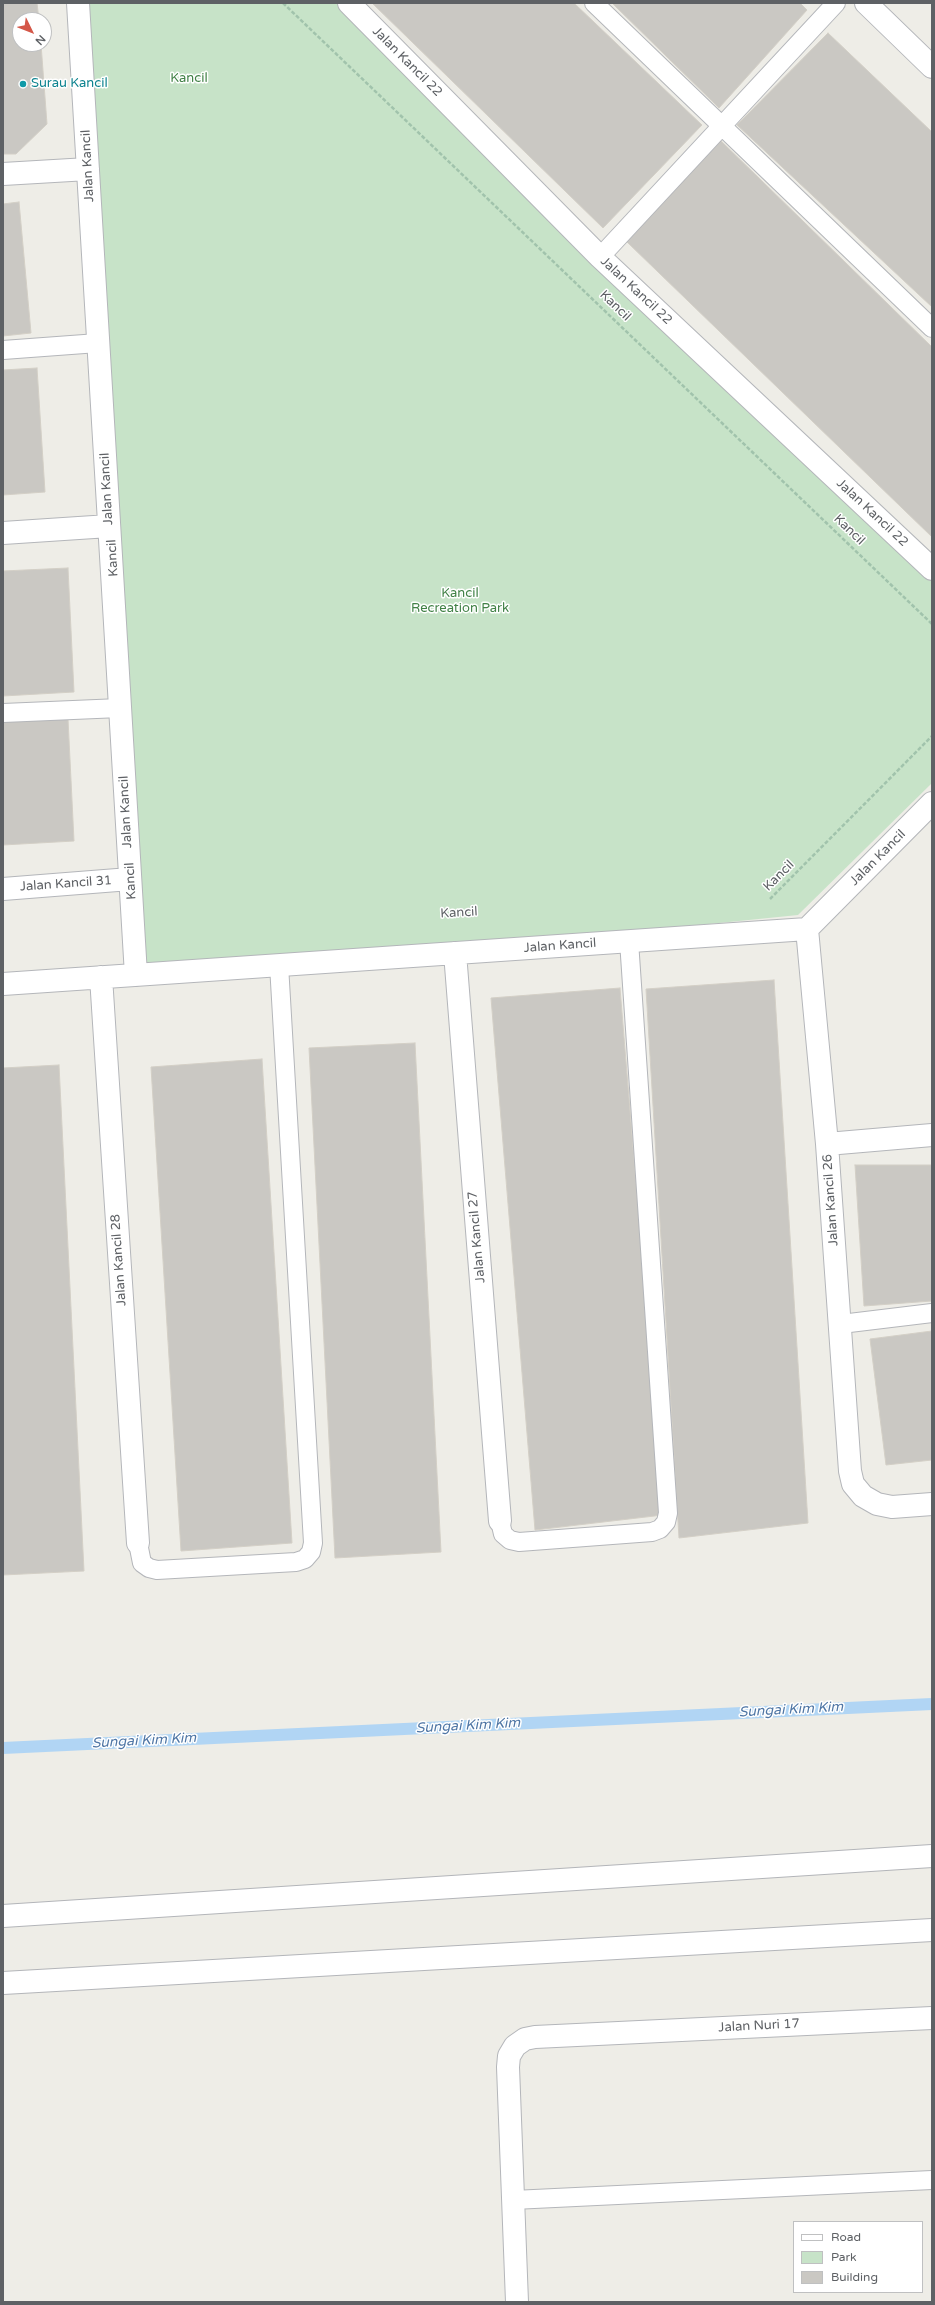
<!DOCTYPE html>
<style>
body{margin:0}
#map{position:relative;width:935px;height:2305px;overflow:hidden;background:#eeede7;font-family:"Varela Round",sans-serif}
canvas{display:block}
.frame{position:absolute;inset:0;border:4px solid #5e6165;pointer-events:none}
.legend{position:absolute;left:793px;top:2221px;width:130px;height:72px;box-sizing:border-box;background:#fff;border:1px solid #bfc0c1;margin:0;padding:5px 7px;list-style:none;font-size:12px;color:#5e6165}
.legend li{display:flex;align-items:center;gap:8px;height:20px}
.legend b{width:20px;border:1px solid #bfc0c1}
.north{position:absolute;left:12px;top:12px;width:40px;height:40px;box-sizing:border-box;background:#fff;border:1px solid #bfc0c1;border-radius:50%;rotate:133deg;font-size:11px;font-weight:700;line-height:16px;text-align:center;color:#5e6165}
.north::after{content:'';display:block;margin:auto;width:14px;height:18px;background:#d45748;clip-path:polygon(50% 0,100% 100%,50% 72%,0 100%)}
</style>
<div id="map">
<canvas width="935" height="2305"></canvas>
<div class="frame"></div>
<ul class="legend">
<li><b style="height:5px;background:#fff"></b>Road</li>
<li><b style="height:11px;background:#c7e3c8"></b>Park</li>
<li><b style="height:11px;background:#cac8c3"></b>Building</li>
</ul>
<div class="north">N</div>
</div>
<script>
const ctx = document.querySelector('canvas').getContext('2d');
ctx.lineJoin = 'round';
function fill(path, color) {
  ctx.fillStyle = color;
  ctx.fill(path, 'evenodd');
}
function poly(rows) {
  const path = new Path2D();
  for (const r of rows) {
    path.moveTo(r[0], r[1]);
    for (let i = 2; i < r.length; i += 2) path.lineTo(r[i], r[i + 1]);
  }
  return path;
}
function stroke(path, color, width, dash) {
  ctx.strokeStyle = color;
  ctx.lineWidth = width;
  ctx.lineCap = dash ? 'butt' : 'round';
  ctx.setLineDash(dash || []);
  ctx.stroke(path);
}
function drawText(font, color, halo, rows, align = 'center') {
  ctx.font = font + ' "Varela Round",sans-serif';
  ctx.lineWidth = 3;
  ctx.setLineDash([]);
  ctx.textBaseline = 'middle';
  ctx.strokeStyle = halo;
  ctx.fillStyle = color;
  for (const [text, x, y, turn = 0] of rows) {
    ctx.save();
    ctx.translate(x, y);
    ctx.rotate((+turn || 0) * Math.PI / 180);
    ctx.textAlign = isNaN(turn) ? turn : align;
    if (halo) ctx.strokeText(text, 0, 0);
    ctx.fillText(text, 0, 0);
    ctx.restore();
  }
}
const green = poly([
 [78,3,349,3,932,572,932,783,798,915,136,982]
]);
const stream = poly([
 [3,1748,932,1704]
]);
const building = poly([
 [3,3,37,3,39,20,20,20,20,44,41,44,47,124,16,154,3,154,3,3],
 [372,3,574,3,702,125,603,228,372,3],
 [612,3,800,3,807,10,719,108,612,3],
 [828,33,932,132,932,307,737,125,828,33],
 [718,138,932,347,932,537,627,242,718,138],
 [19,202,31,333,3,336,3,204,19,202],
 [37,368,45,492,3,495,3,370,37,368],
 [68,568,74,692,3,696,3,571,68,568],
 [68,719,74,841,3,845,3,722,68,719],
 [774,980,808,1523,679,1538,646,989,774,980],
 [620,988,663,1515,535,1530,491,998,620,988],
 [415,1043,441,1552,335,1558,309,1048,415,1043],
 [262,1059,292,1543,181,1551,151,1067,262,1059],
 [59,1065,84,1571,3,1575,3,1068,59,1065],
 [855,1165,932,1165,932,1301,864,1306,855,1165],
 [932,1331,932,1460,886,1465,870,1339,932,1331]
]);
const path = poly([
 [283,3,932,624],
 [770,899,932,736]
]);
const lane = poly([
 [594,3,932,328],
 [600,257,836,3],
 [3,350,98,343],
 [3,713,120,708],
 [841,1324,932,1313],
 [500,1521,503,1534,510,1540,519,1542,652,1532,660,1529,666,1522,668,1513,629,941],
 [138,1543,142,1563,149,1568,157,1570,296,1562,305,1559,311,1552,313,1543,279,965],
 [513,2200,932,2180]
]);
const street = poly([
 [78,3,136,975],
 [349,3,600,257,932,569],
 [866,3,932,67],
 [3,174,88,169],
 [3,533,109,526],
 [3,889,130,879],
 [807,929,827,1144,850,1471,853,1484,863,1496,877,1504,892,1507,932,1504],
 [455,953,500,1521],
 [101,977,138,1543],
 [3,984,807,929,932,803],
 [827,1144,932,1135],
 [517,2302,508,2067,509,2056,515,2046,525,2039,535,2037,932,2018]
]);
const secondary = poly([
 [3,1916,932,1856],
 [3,1983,932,1930]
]);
const markers = [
 [23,84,4,"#0f9aa8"]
];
const streetNames = [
 ["Jalan Kancil 22",407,62,45],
 ["Jalan Kancil",88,166,-93],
 ["Jalan Kancil 22",636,291,43],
 ["Kancil",615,306,44],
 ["Jalan Kancil",107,489,-93],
 ["Jalan Kancil 22",872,513,43],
 ["Kancil",849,530,44],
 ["Kancil",113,558,-93],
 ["Jalan Kancil",126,812,-93],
 ["Jalan Kancil",878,858,-45],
 ["Kancil",779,876,-45],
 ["Kancil",131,881,-93],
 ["Jalan Kancil 31",66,884,-4],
 ["Kancil",459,913,-3],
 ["Jalan Kancil",560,946,-4],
 ["Jalan Kancil 26",831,1200,-94],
 ["Jalan Kancil 27",477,1237,-95],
 ["Jalan Kancil 28",119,1260,-94],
 ["Jalan Nuri 17",759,2026,-3]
];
const parkNames = [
 ["Kancil",189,79],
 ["Kancil",460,594],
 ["Recreation Park",460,609]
];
const cultureNames = [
 ["Surau Kancil",31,84]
];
const waterNames = [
 ["Sungai Kim Kim",791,1710,-3],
 ["Sungai Kim Kim",468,1726,-3],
 ["Sungai Kim Kim",144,1741,-3]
];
fill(green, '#c7e3c8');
stroke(stream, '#b1d5f4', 12);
fill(building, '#cac8c3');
stroke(building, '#d3cfc6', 1);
stroke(lane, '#b4b6ba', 20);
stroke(street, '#b4b6ba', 24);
stroke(secondary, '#b3b5b9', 24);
stroke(path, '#a1c3ac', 2.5, [4, 2]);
stroke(lane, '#fff', 18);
stroke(street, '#fff', 22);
stroke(secondary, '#fff', 22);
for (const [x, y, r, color] of markers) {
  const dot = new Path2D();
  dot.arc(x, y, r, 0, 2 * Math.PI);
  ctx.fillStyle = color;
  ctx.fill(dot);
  stroke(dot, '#fff', 1.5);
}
drawText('13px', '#5e6165', '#fff', streetNames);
drawText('13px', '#418146', '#fff', parkNames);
drawText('13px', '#0d838f', '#fff', cultureNames, 'left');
drawText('italic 14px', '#4f76a5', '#fff', waterNames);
</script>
